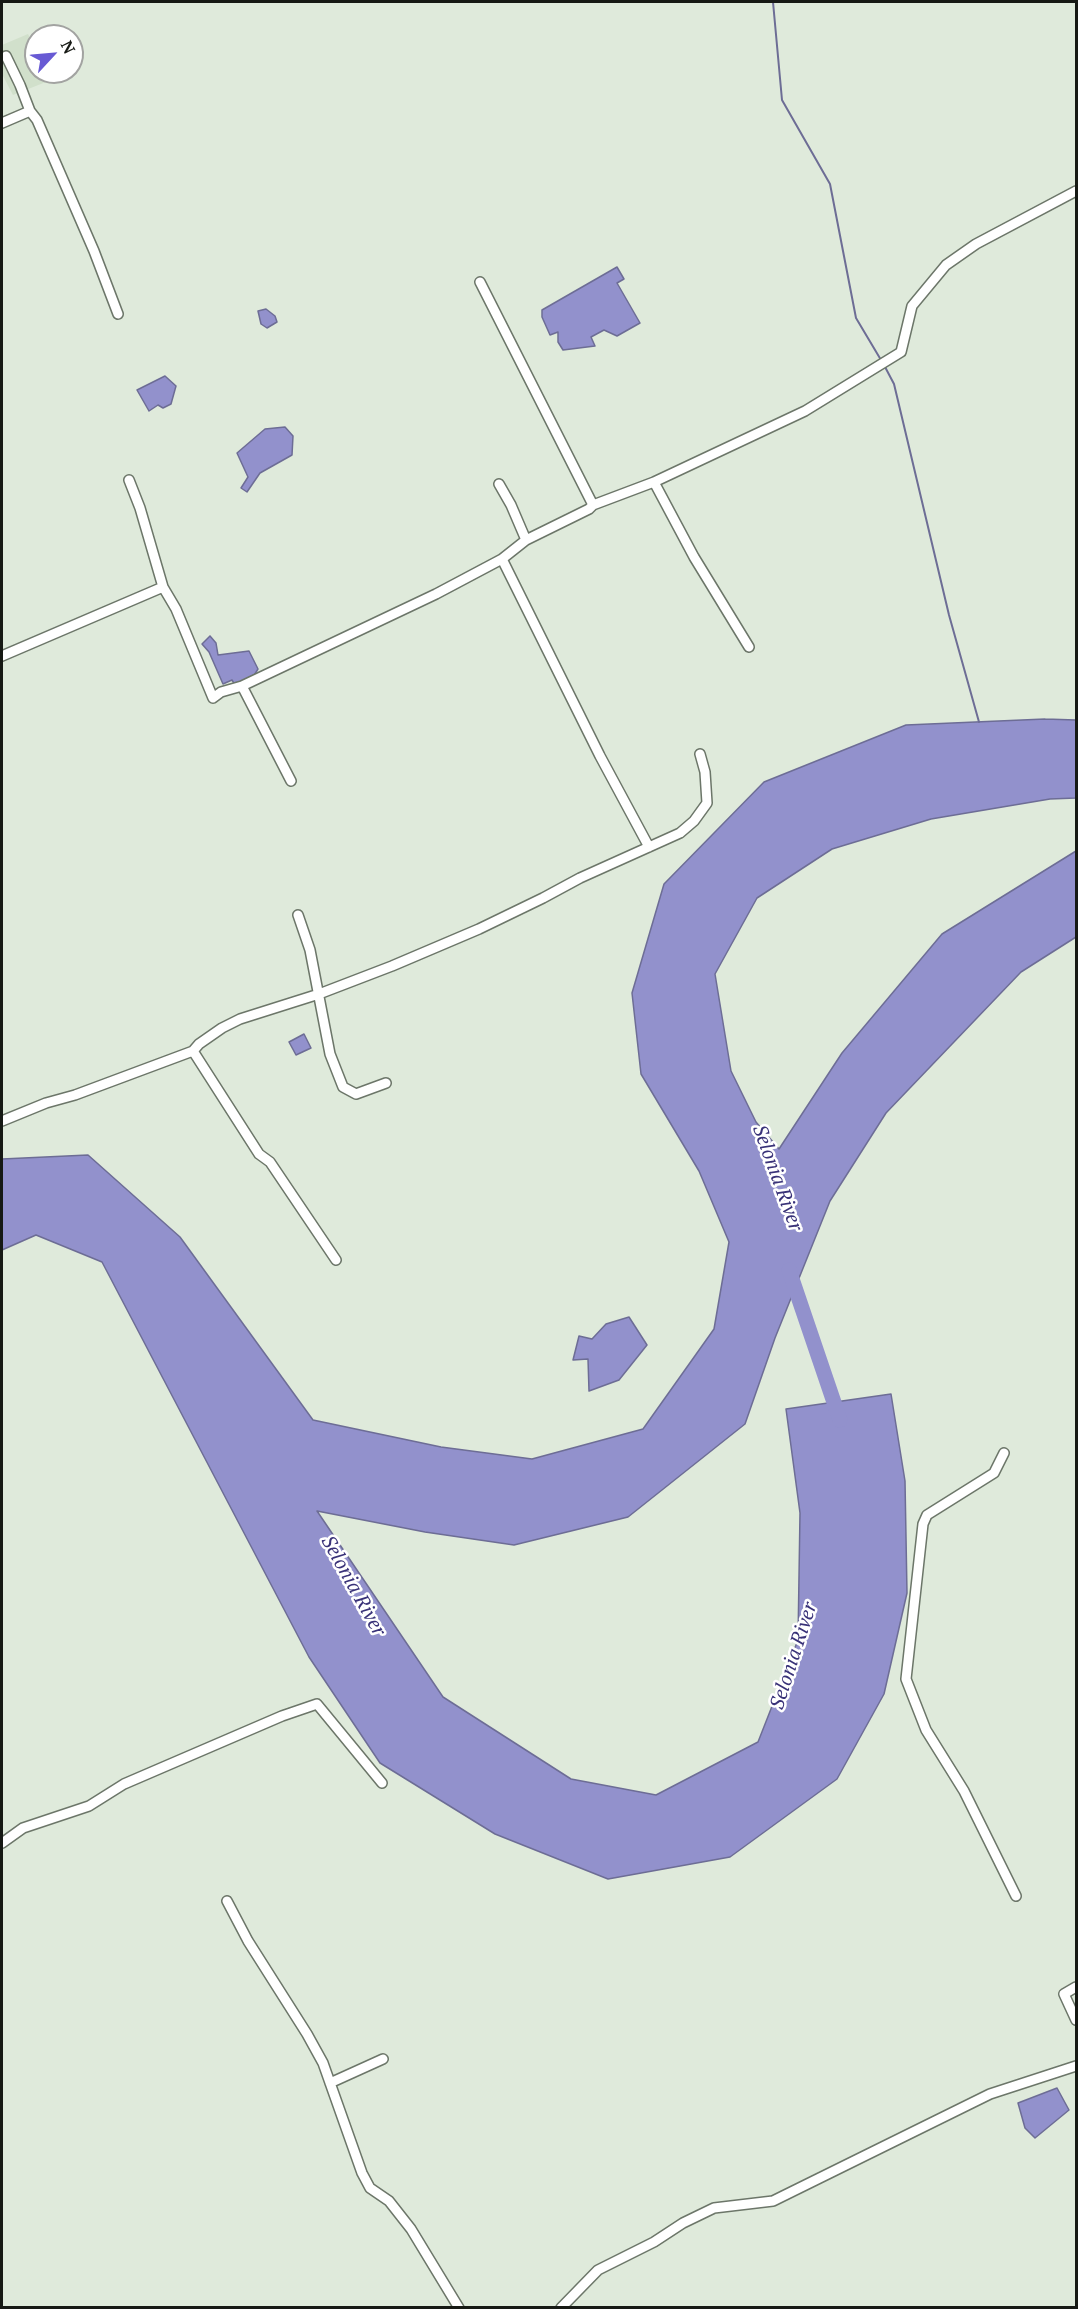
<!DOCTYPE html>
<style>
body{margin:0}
#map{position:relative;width:1078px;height:2309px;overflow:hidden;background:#dfeadb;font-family:"PT Serif",serif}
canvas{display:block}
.frame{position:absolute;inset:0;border:3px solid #161914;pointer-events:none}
.north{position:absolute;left:24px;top:24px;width:60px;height:60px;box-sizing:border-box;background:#fff;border:2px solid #a2a3a1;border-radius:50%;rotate:64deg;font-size:16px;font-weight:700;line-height:24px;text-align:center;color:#161914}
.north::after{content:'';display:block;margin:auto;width:21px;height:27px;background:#685ad4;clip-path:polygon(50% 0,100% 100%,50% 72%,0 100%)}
</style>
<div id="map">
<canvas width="1078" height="2309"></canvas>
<div class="frame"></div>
<div class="north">N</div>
</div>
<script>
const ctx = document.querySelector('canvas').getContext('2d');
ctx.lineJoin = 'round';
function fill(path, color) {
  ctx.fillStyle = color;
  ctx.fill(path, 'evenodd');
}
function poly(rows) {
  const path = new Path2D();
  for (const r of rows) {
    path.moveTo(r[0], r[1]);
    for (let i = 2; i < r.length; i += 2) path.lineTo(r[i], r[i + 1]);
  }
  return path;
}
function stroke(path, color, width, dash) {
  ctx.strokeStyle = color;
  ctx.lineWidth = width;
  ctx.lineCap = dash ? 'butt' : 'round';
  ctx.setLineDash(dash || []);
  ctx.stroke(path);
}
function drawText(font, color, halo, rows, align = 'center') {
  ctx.font = font + ' "PT Serif",serif';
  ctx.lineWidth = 5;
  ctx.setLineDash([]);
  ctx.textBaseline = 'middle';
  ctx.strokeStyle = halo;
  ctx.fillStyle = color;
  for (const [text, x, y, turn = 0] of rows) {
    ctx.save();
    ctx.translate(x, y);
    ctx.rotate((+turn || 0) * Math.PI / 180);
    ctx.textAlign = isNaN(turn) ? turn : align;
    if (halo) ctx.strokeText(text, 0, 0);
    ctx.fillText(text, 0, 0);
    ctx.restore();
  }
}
const built = poly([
 [28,34,36,50,36,72,47,72,51,80,13,95,2,74,2,45]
]);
const water = poly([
 [617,267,624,279,617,283,640,323,617,336,604,330,591,337,595,346,563,350,558,342,558,332,550,335,542,317,542,310,617,267],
 [266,309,275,316,277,322,267,328,261,324,258,311,266,309],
 [165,376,176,386,171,404,163,408,158,405,149,411,137,390,165,376],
 [285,427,293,436,292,455,260,473,247,492,241,488,248,477,237,453,265,429,285,427],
 [210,636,216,643,218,655,249,651,258,669,253,677,235,685,232,680,223,684,209,652,202,644,210,636],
 [1045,719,1076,720,1076,798,1050,799,931,819,832,849,757,898,715,974,731,1071,756,1122,779,1149,842,1053,942,934,1076,851,1076,937,1021,972,886,1113,830,1201,775,1338,745,1424,628,1517,514,1545,425,1532,317,1511,443,1697,571,1779,656,1795,758,1742,798,1640,800,1513,786,1409,891,1394,905,1481,907,1593,884,1694,837,1779,730,1857,608,1879,495,1834,380,1763,309,1657,102,1262,36,1235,2,1250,2,1159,88,1155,180,1237,313,1420,441,1447,532,1459,643,1429,714,1329,729,1242,699,1171,641,1074,632,993,664,884,764,782,906,725,1045,719],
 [304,1034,311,1048,296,1055,289,1042,304,1034],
 [629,1317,647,1345,619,1380,589,1391,588,1359,573,1360,579,1336,592,1339,606,1324,629,1317],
 [1057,2088,1069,2110,1035,2138,1025,2128,1018,2103,1057,2088]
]);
const stream = poly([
 [773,2,782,100,830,184,856,318,881,360],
 [884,365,894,384,949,615,979,722]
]);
const river = poly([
 [789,1270,840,1420]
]);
const minor = poly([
 [6,56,20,85,30,111,37,120,94,251,118,314],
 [2,123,30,111],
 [480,282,593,505],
 [129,480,140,508,163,587,176,609,213,698,221,692,242,686,436,594,502,559,526,540,589,509,593,505,654,482,805,411,901,352,912,306,946,265,976,244,1076,191],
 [654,482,694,557,749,647],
 [499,484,511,505,526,540],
 [502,559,600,756,649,847],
 [2,656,163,587],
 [242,686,291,781],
 [298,915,310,950,330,1054,343,1087,356,1094,386,1083],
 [193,1051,259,1154,270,1162,336,1260],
 [2,1121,46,1103,75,1095,193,1051,199,1044,222,1028,240,1019,319,994,392,966,479,929,543,898,580,878,680,833,694,821,707,803,705,772,700,754],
 [1004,1453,994,1473,927,1515,923,1524,906,1679,926,1730,964,1791,1016,1896],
 [2,1843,23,1828,89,1806,124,1784,282,1716,317,1704,382,1783],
 [227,1901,248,1941,307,2034,323,2063,362,2173,370,2188,389,2201,411,2229,459,2308],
 [1076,1987,1064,1994,1076,2020],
 [330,2083,383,2059],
 [561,2308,598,2270,654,2242,683,2223,714,2208,773,2201,990,2094,1076,2066]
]);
const waterNames = [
 ["Selonia River",777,1178,70],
 ["Selonia River",353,1586,61],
 ["Selonia River",794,1656,-72]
];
fill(built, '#d1e0cb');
fill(water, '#9291cc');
stroke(water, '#6d6d95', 1.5);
stroke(stream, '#6d6d95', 2);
stroke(river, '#9291cc', 15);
stroke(minor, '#6c7669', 12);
stroke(minor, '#fff', 9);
drawText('italic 20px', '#393278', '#fff', waterNames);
</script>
